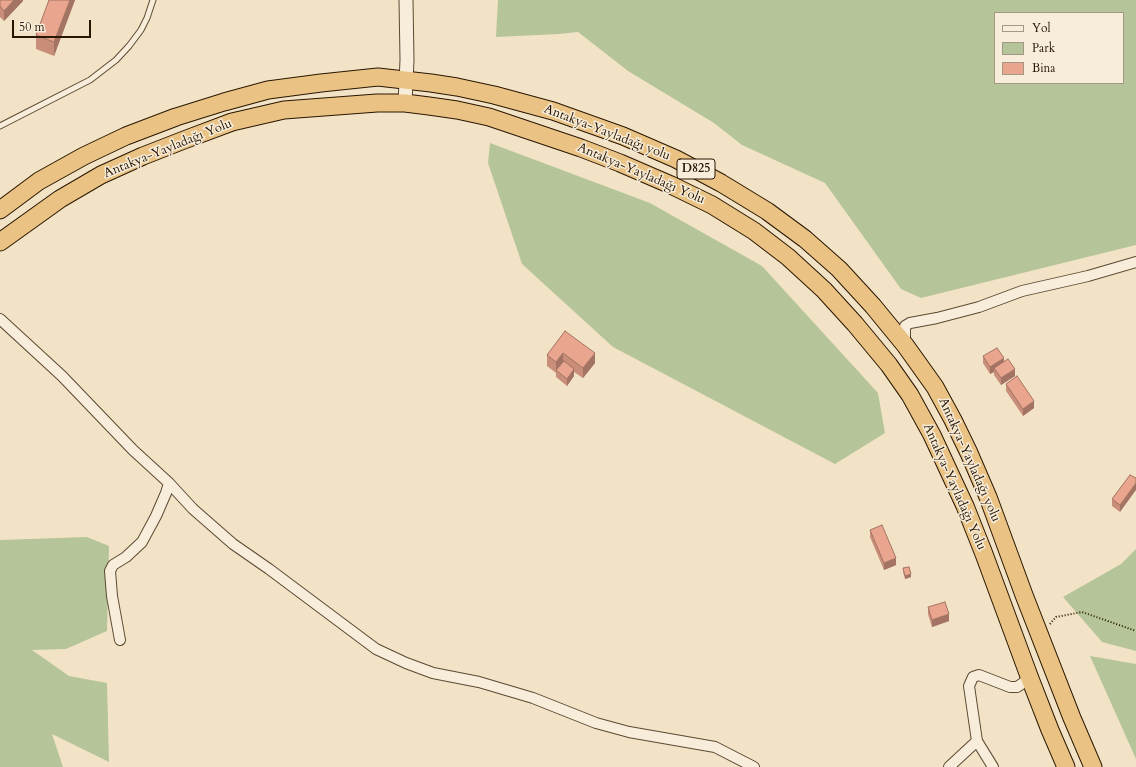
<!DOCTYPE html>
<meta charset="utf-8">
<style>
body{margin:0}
#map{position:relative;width:1136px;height:767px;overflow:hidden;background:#f3e3c6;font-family:Cardo,serif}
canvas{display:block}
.legend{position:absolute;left:994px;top:12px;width:130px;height:72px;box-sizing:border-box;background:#f7edda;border:1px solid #a49783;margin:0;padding:5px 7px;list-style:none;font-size:12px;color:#281600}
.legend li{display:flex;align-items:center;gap:8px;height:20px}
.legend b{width:20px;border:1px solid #a49783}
.scale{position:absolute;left:12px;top:20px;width:79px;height:18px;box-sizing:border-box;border:2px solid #281600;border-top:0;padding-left:5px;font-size:12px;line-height:14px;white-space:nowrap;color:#281600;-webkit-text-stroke:3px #f7edda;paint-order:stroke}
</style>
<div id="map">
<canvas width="1136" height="767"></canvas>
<ul class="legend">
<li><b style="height:5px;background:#f7edda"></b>Yol</li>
<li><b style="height:11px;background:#b5c599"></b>Park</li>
<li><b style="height:11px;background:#e9a58d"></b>Bina</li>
</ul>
<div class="scale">50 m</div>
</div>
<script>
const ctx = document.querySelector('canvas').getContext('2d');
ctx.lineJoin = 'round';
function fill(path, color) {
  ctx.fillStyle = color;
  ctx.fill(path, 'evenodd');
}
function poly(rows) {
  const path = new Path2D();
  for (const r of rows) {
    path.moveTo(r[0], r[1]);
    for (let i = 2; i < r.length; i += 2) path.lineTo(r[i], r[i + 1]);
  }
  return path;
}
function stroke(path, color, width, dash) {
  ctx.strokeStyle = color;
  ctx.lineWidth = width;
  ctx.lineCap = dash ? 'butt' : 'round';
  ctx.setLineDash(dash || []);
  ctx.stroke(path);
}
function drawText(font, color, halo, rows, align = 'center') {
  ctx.font = font + ' Cardo,serif';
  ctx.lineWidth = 3;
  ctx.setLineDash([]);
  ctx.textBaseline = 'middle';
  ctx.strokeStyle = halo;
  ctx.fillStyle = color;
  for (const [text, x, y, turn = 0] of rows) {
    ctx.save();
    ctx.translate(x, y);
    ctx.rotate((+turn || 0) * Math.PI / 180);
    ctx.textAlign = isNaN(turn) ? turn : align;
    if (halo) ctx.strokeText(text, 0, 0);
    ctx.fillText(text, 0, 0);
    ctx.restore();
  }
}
const green = poly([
 [498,0,1136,0,1136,245,921,298,901,289,825,183,742,145,714,123,628,71,578,32,559,34,496,37],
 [995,13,1123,13,1123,83,995,83],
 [490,143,650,203,762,266,878,393,885,433,835,464,613,347,522,264,488,163],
 [87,537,109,546,107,631,66,649,32,650,69,676,107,683,109,762,52,734,63,767,0,767,0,540],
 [1136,549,1136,651,1102,642,1063,597,1121,564],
 [1090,656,1136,664,1136,759]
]);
const path = poly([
 [1050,624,1056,617,1082,612,1136,631]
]);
const service = poly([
 [0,126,90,80,116,60,129,46,141,30,147,18,153,0]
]);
const minor = poly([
 [0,319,62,376,133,450,169,483,193,509,233,544,269,569,376,649,406,663,433,673,479,682,533,698,596,723,629,732,715,747,754,767],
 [905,343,905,326,910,323,937,318,979,307,1022,291,1088,276,1136,262],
 [120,640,112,596,110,571,113,565,126,557,142,542,156,516,166,493,169,483],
 [949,767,977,741],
 [993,767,977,741,969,686,973,677,979,675,1010,687,1017,687,1023,683,1029,676]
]);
const tertiary = poly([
 [405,103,407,60,406,0]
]);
const trunk = poly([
 [0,210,39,181,84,156,126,136,176,117,224,102,268,90,321,83,378,77,431,83,457,87,494,95,553,111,623,136,676,159,721,183,767,211,805,239,839,269,873,306,905,345,935,387,953,420,969,453,988,497,1024,595,1072,718,1093,767],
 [0,242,60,199,101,175,143,156,184,140,232,122,284,110,377,103,405,103,429,106,457,110,489,117,581,148,620,163,671,185,712,205,754,231,788,257,824,290,855,324,889,365,910,395,932,435,965,506,984,554,1029,676,1050,730,1066,767]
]);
const wall = poly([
 [0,0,23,0,23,1,4,21,0,17],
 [75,0,54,56,36,49,36,35],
 [565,331,595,363,583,378,574,372,574,376,567,386,556,377,556,373,547,366,547,355],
 [983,356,1004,362,1015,376,1001,385,994,375,994,372,990,374,983,363],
 [1006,384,1034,408,1023,416,1006,391],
 [1130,475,1120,512,1112,506,1112,499],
 [870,530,896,565,884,570,870,537],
 [903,568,911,577,905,579,903,572],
 [928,607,949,621,932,627,928,614]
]);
const shadedWall = poly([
 [14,0,23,0,23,1,4,21,4,11],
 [70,0,75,0,54,56,54,42],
 [563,353,563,364,556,370,556,362],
 [595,353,595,363,583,378,583,368],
 [1004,358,1004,364,994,368,994,372,990,374,990,367],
 [574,369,574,376,567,386,567,379],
 [1015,369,1015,376,1001,385,1001,378],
 [1034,401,1034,408,1023,416,1023,409],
 [1136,483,1136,490,1120,512,1120,505],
 [896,558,896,565,884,570,884,563],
 [911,574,911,577,905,579,905,576],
 [949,614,949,621,932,627,932,620]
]);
const building = poly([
 [0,0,14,0,4,11,0,6,0,0],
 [49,0,70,0,54,42,36,35,49,0],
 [565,331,595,353,583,368,563,353,556,362,547,355,565,331],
 [997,348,1004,358,990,367,983,356,997,348],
 [1008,359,1015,369,1001,378,994,368,1008,359],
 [564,361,574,369,567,379,556,370,564,361],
 [1017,376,1034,401,1023,409,1006,384,1017,376],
 [1130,475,1136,478,1136,483,1120,505,1112,499,1130,475],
 [882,525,896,558,884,563,870,530,882,525],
 [909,567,911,574,905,576,903,568,909,567],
 [945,602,949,614,932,620,928,607,945,602]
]);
const shields = [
 [696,169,38]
];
const shieldNames = [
 ["D825",696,169]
];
const streetNames = [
 ["Antakya-Yayladağı yolu",607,133,21],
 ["Antakya-Yayladağı Yolu",168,149,-22],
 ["Antakya-Yayladağı Yolu",641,174,23],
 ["Antakya-Yayladağı yolu",969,460,66],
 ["Antakya-Yayladağı Yolu",954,487,66]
];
fill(green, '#b5c599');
stroke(service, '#5b4932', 7);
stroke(minor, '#5b4932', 12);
stroke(tertiary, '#5b4932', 15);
stroke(trunk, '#281600', 19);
stroke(path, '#281600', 2, [1, 2]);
stroke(service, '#f7edda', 5);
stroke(minor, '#f7edda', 10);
stroke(tertiary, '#f7edda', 13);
stroke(trunk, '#eac283', 17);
fill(wall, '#c88e79');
fill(shadedWall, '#a37463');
fill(building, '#e9a58d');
stroke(building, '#a37463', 1);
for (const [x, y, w] of shields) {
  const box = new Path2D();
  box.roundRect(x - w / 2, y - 10, w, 20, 3);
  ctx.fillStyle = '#f7edda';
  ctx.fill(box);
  stroke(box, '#281600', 1);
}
drawText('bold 12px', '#281600', null, shieldNames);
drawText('13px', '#281600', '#f7edda', streetNames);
</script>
